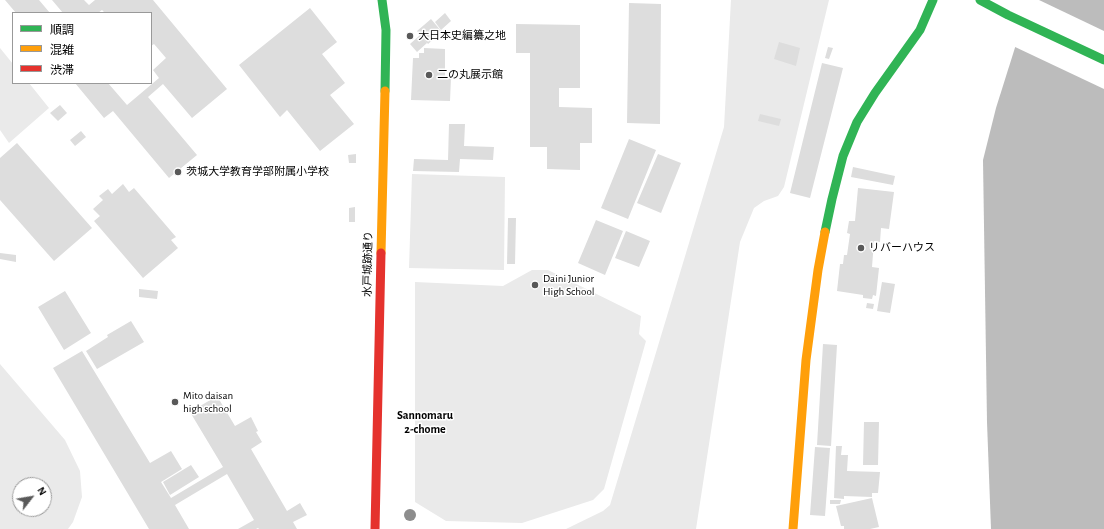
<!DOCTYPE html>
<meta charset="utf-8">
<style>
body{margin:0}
#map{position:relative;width:1104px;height:529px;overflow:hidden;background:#fff;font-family:"Alegreya Sans","Noto Sans JP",sans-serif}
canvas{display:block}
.legend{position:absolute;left:12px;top:12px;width:140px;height:72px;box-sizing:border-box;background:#fff;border:1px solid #999;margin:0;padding:5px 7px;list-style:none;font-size:12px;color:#000}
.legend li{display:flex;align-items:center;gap:8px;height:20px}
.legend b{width:20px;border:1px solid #999}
.north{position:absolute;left:12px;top:477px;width:40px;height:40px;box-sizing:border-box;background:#fff;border:1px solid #999;border-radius:50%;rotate:59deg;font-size:11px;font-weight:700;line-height:16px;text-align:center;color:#000}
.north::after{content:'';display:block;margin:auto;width:14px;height:18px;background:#595959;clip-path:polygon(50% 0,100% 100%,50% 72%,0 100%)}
</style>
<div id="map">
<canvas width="1104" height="529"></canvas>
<ul class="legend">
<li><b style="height:5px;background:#30b455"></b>順調</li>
<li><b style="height:5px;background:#ff9f0a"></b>混雑</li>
<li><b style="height:5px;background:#e5322d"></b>渋滞</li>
</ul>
<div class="north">N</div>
</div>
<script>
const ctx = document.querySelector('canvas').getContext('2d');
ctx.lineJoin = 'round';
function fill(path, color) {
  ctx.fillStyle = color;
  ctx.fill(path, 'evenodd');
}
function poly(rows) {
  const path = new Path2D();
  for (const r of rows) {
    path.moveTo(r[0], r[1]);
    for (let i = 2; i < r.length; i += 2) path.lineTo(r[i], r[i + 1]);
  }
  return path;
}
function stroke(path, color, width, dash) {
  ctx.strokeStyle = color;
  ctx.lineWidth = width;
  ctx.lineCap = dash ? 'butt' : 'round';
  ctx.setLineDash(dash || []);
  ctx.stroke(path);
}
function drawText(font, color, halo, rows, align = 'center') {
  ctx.font = font + ' "Alegreya Sans","Noto Sans JP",sans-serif';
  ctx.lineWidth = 3;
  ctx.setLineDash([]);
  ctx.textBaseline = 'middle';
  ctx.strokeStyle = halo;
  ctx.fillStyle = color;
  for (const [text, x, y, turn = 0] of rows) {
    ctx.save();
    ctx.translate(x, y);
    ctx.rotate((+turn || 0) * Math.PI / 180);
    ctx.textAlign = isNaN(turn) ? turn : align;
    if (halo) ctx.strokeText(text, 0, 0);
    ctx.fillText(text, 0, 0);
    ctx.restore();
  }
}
const green = poly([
 [731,0,829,0,784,187,778,196,764,201,754,208,740,242,696,529,566,529,603,511,610,505,724,127],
 [0,48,13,64,13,83,29,83,49,108,9,143,0,130],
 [412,174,505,177,504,270,409,268],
 [532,270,548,270,641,316,639,334,646,341,604,489,593,500,522,523,446,521,415,502,415,282,503,286],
 [0,364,65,440,80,471,82,497,73,522,68,529,0,529],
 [20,485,44,485,44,509,20,509]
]);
const water = poly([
 [1030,0,1104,0,1104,529,991,529,987,422,983,160,996,108]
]);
const pier = poly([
 [1028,0,1039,0,1104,31,1104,89,1013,46]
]);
const building = poly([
 [5,0,39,0,50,13,16,13],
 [52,0,84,0,89,5,95,0,153,0,227,89,192,118,163,84,148,97,197,155,169,178,113,111,104,118,75,83,108,83,127,105,159,78,153,70,166,58,154,44,151,46,151,13,105,13,102,10,98,13,63,13],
 [629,3,661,4,660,124,627,123],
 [310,8,337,42,322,54,345,83,330,95,354,124,320,151,287,110,280,117,239,65],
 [445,13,451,21,441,30,435,22],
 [431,19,442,32,428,44,417,31],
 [516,24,580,25,580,88,559,88,559,107,592,108,592,143,580,143,580,170,547,169,547,147,530,147,530,53,516,53],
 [420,35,427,43,417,52,410,44],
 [779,42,800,48,796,66,774,59],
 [828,47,833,48,829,59,825,58],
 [424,48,445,49,445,78,451,77,450,101,411,100,413,58,419,58,419,53,424,53],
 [822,63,843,68,810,198,790,193],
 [60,105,67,113,58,121,50,113],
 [760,114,781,119,779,126,758,121],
 [449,124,465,124,464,146,494,147,493,160,460,159,459,172,413,171,414,159,448,160],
 [81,131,86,137,75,146,70,140],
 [629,139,656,150,628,219,601,208],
 [17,143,92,228,54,261,0,200,0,158],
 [356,154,356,163,349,163,348,155],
 [658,154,681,163,661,213,637,203],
 [853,167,895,176,893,185,851,177],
 [123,184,129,192,134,188,176,237,171,240,178,248,143,278,94,221,100,216,93,209,103,200,99,196,108,189,112,194],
 [858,188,894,192,889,229,881,228,880,242,874,241,872,267,879,268,876,296,873,295,872,299,863,298,863,295,837,291,840,264,843,264,844,255,847,255,850,234,847,233,849,221,855,221],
 [355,207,355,222,349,222,349,208],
 [508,218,516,218,515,264,507,264],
 [596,220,623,231,605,275,578,263],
 [626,231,650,241,639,267,615,258],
 [0,253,16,255,16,262,0,259],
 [882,282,895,284,890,313,877,311],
 [139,289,158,291,157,299,139,297],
 [65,291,91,333,64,350,38,307],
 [867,303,874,304,873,309,866,308],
 [131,321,144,342,97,369,86,351,108,337,107,335],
 [823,344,837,345,831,446,817,445],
 [82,351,150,463,171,451,182,469,161,482,171,498,223,467,190,412,217,396,235,426,251,417,258,431,256,432,262,442,251,449,287,511,300,503,307,515,293,522,297,529,259,529,258,528,256,529,238,529,254,520,227,474,175,505,189,529,149,529,53,368],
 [864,422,879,422,878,465,863,465],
 [836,446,842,446,841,455,848,455,847,471,880,472,878,493,872,493,872,497,844,496,844,499,834,498],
 [815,447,830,448,825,516,810,515],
 [191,465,199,477,170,495,163,482],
 [872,498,879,527,870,529,844,529,844,526,841,526,836,506],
 [830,500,841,500,840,504,830,504]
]);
const fast = poly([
 [382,0,386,30,385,91],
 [980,0,1008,15,1104,60],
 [825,232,832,199,843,156,857,122,875,93,920,30,933,0]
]);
const slow = poly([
 [381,253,385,91],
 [793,529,806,360,818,270,825,232]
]);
const jam = poly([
 [375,529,381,253]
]);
const trees = [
 [410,515]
];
const markers = [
 [410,36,4,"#595959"],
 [429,75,4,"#595959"],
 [178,172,4,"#595959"],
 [861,248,4,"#595959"],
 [535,285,4,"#595959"],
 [175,402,4,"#595959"]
];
const poiNames = [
 ["大日本史編纂之地",418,36],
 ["二の丸展示館",437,75],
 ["茨城大学教育学部附属小学校",186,172],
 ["リバーハウス",869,248],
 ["Daini Junior",543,279],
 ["High School",543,292],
 ["Mito daisan",183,396],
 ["high school",183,409]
];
const streetNames = [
 ["水戸城跡通り",368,264,-89]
];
const neighbourhoodNames = [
 ["Sannomaru",425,415],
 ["2-chome",425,429]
];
fill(green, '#eaeaea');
fill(water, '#bcbcbc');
fill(pier, '#fff');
fill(building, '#ddd');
stroke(fast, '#30b455', 9);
stroke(slow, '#ff9f0a', 9);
stroke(jam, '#e5322d', 9);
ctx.fillStyle = '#8d8d8d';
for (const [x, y] of trees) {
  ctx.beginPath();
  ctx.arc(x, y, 6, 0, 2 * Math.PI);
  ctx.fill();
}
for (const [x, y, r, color] of markers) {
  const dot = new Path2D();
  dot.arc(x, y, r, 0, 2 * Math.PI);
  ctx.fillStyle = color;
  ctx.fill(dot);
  stroke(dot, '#fff', 1.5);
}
drawText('11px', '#000', '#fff', poiNames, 'left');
drawText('11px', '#000', '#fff', streetNames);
drawText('bold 12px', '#000', '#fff', neighbourhoodNames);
</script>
